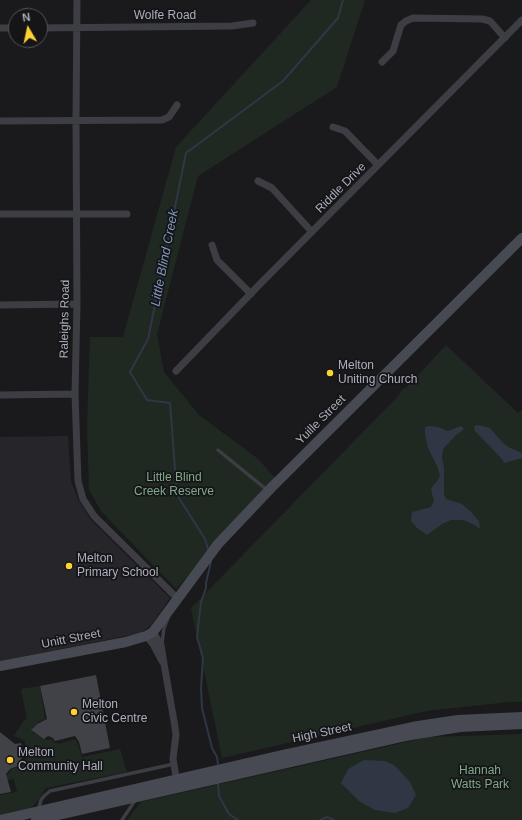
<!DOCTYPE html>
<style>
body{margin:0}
#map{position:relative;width:522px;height:820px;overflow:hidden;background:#1a1a1d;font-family:Helvetica,sans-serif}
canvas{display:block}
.north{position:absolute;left:8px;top:8px;width:40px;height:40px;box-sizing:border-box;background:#151518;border:1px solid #51535a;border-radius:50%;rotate:351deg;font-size:11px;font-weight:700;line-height:16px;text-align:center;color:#acafbd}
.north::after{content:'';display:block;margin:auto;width:14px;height:18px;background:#ffd230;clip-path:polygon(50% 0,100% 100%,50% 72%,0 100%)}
</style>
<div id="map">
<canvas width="522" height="820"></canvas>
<div class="north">N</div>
</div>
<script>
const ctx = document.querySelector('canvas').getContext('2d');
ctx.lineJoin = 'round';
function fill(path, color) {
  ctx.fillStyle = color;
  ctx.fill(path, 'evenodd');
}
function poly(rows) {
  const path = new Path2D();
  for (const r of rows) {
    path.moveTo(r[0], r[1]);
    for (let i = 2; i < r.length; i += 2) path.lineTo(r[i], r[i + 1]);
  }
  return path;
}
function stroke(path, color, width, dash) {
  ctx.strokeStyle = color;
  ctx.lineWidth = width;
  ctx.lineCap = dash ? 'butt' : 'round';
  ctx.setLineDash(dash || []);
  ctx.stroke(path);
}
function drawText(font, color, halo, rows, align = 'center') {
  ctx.font = font + ' Helvetica,sans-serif';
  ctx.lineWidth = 3.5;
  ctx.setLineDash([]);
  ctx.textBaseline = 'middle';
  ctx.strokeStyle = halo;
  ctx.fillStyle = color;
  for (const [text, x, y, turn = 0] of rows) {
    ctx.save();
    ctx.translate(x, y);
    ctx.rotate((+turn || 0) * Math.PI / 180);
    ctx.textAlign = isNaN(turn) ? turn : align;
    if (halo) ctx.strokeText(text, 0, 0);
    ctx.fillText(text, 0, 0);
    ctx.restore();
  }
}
const built = poly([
 [68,436,71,481,79,501,91,520,170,598,151,625,141,633,0,661,0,437]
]);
const green = poly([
 [311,0,365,0,337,87,198,176,157,334,164,372,199,415,257,458,276,479,176,589,101,511,89,490,87,425,90,337,123,337,176,147],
 [446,345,518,413,522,410,522,702,509,702,427,711,222,758,191,608,399,395,402,390,409,385],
 [40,686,45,719,38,722,32,728,32,732,47,740,52,739,54,742,59,744,75,739,78,744,82,757,120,749,127,772,46,788,35,804,27,811,0,816,0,795,17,792,14,779,7,780,6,776,12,769,23,765,27,755,25,741,14,736,24,720,27,719,21,689],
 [522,734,522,820,127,820,141,802,429,737]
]);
const water = poly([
 [478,425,490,428,502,442,508,447,522,453,522,458,504,463,502,459,475,431,474,426],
 [430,426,438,427,448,431,461,426,464,429,456,435,443,449,442,458,444,467,444,494,446,499,462,504,471,512,479,521,480,529,473,524,463,520,451,520,442,524,427,535,417,528,411,521,412,512,431,507,434,500,432,494,431,488,438,480,440,475,437,466,428,448,425,434,425,427],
 [364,760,385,761,394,765,410,782,416,795,408,808,395,813,375,810,359,801,341,783,348,769]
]);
const stream = poly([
 [208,549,205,539,177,495,170,403,147,400,130,372,148,339,186,153,283,81,338,18,343,0],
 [211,562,206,583,206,588,201,602,197,637,203,658,201,688,202,708,212,748,217,757,218,764],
 [218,783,219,796,229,814,238,820],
 [320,820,327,817,334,820]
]);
const building = poly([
 [96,675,110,748,82,754,79,742,75,736,55,741,53,738,48,736,44,739,31,730,37,724,47,719,40,686],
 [0,732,15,744,21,743,23,755,18,766,10,769,6,774,11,792,0,794]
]);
const lane = poly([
 [218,450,267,490],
 [162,643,164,628,168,618],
 [38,811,41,800,44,796,50,791,174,764],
 [122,820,136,799]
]);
const street = poly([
 [77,0,76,120,77,304,75,394,78,481,83,499,94,516,178,599],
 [0,28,16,28],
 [40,28,232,26,253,23],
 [382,62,393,51,401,25,406,21,413,18,482,19,490,21,505,38],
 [0,121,162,120,169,117,177,105],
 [333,127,345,131,378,165],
 [258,181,272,188,312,232],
 [0,214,127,214],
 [212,245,217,260,251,294],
 [0,305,77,304],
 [176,371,261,283,522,20],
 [0,395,75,394],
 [153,632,161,645,164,664,174,721,176,734,173,759,177,783],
 [146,636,153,644,162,661]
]);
const secondary = poly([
 [0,666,126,642,146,636,153,632,218,544,272,487,522,238],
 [1,820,282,755,418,726,458,720,522,717],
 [36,820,405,736,460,727,522,724]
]);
const markers = [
 [330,373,4,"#ffd230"],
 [69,566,4,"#ffd230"],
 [74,712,4,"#ffd230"],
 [10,760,4,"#ffd230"]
];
const streetNames = [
 ["Wolfe Road",165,16],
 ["Riddle Drive",341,188,-45],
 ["Raleighs Road",65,319,-89],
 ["Yuille Street",321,420,-45],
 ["Unitt Street",71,639,-11],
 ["High Street",322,733,-12]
];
const poiNames = [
 ["Melton",338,366],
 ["Uniting Church",338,380],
 ["Melton",77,559],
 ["Primary School",77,573],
 ["Melton",82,705],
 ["Civic Centre",82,719],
 ["Melton",18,753],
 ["Community Hall",18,767]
];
const parkNames = [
 ["Little Blind",174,478],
 ["Creek Reserve",174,492],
 ["Hannah",480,771],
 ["Watts Park",480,785]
];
const waterNames = [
 ["Little Blind Creek",165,258,-79]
];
fill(built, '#26262a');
fill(green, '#1f2922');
fill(water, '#2e3743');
stroke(stream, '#2e3743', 2);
fill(building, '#414247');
stroke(lane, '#3d3d44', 3.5);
stroke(street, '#3d3d44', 7);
stroke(secondary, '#484a53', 10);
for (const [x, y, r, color] of markers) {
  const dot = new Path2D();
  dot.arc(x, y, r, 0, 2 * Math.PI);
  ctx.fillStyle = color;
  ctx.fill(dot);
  stroke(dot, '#151518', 1.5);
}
drawText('12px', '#acafbd', '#151518', streetNames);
drawText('12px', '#acafbd', '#151518', poiNames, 'left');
drawText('12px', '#81aa88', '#151518', parkNames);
drawText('italic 13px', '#8098bb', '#151518', waterNames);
</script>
